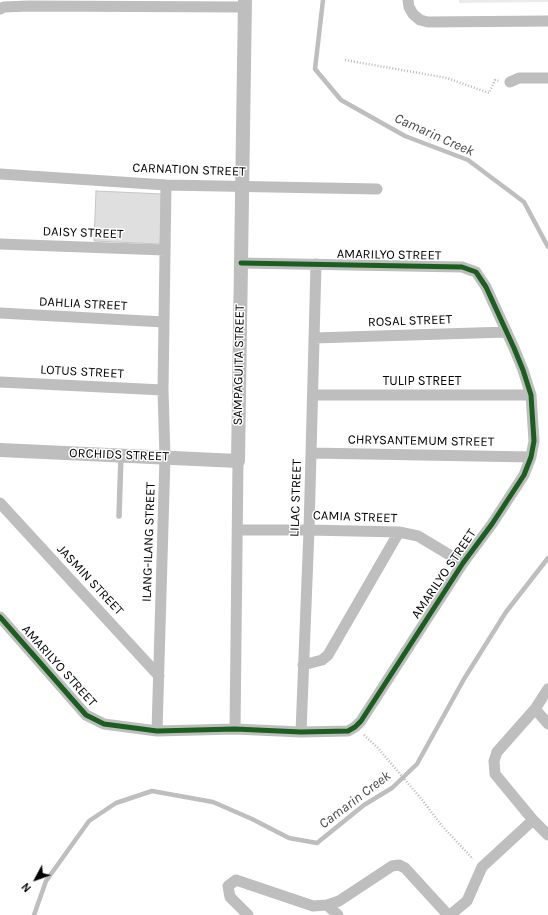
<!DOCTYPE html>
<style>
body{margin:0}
#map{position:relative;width:548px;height:915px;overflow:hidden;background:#fff;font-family:Karla,sans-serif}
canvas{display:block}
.north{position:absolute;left:16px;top:859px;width:40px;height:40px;-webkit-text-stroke:3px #fff;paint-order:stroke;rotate:229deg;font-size:11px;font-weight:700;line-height:16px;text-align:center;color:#000}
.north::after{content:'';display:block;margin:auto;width:14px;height:18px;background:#000;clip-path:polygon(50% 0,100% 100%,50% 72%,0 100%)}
</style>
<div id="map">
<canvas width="548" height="915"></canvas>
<div class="north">N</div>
</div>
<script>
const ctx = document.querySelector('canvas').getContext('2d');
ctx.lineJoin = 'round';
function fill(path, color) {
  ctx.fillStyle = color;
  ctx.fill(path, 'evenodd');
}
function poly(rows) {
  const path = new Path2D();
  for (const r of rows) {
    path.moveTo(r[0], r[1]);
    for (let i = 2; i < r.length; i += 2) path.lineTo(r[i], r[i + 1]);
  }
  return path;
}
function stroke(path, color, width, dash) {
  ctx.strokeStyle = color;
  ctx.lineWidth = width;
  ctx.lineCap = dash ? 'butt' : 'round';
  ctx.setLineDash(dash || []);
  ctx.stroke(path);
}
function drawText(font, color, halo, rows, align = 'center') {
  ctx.font = font + ' Karla,sans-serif';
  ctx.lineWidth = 3;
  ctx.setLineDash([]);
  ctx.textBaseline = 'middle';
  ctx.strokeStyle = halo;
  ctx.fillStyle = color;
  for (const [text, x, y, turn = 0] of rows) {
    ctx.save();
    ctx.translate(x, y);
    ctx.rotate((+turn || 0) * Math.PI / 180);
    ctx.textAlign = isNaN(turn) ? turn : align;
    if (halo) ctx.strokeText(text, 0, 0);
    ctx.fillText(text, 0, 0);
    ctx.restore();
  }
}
const green = poly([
 [459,0,548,0,548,2,459,3]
]);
const stream = poly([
 [323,0,315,69,341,100,405,136,468,160,524,202,548,247],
 [34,915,46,881,89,821,116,803,152,791,213,802,252,819,289,838,317,843,364,805,392,788,417,764,464,679,506,612,548,558]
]);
const building = poly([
 [96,191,162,194,160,244,94,241,96,191]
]);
const path = poly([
 [345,60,447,78,489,93,495,80,499,81],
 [364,735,378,748,423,801,442,826,473,859]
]);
const service = poly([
 [119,516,121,456]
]);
const minor = poly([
 [408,0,409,7,413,14,420,20,428,22,548,21],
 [0,9,4,7,29,6,244,7],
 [510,82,519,78,548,78],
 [0,174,166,185,377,189],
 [0,244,165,250],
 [0,313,164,322],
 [314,338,507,332],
 [0,382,163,390],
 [313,395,531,395],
 [311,453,531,457],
 [0,503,159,676],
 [237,530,309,530,399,532,418,536,463,563],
 [0,617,86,715,104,724,157,731,235,729,301,732,348,731,355,727,361,721,463,563,492,524,524,475,531,457,534,441,531,395,523,370,514,348,486,287,476,272,462,267,241,263],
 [303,665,322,660,328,655,399,532],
 [548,689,535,709,497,752,494,761,495,774,533,820,548,835],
 [535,709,548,724],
 [235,729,238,461],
 [157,731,165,457,163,390,166,185],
 [301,732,309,530,316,264],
 [327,905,338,915],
 [248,915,230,897,228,886,236,880,313,906,327,905,339,901,392,866,399,865,405,868,448,915],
 [450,915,467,901,482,867,533,820]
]);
const tertiary = poly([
 [0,450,238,461,245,0]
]);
const cycleway = poly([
 [0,617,86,715,104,724,157,731,235,729,301,732,348,731,355,727,361,721,463,563,492,524,524,475,531,457,534,441,531,395,523,370,514,348,486,287,476,272,462,267,241,263]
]);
const streetNames = [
 ["CARNATION STREET",189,170,2],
 ["DAISY STREET",83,233,2],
 ["AMARILYO STREET",389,255,1],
 ["DAHLIA STREET",83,304,3],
 ["ROSAL STREET",410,321,-2],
 ["SAMPAGUITA STREET",239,365,-89],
 ["LOTUS STREET",82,372,3],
 ["TULIP STREET",422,381],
 ["CHRYSANTEMUM STREET",421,441,1],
 ["ORCHIDS STREET",119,455,2],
 ["LILAC STREET",296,498,-88],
 ["CAMIA STREET",355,517,2],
 ["ILANG-ILANG STREET",149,542,-88],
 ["AMARILYO STREET",444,574,-56],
 ["JASMIN STREET",90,580,47],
 ["AMARILYO STREET",59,666,48]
];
const waterNames = [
 ["Camarin Creek",434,135,24],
 ["Camarin Creek",355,800,-37]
];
fill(green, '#ebebeb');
stroke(stream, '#bebebe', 4.5);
fill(building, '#dfdfdf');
stroke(building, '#c6c6c6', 1);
stroke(path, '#b9b9b9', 2.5, [1, 2]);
stroke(service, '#bebebe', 5.5);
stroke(minor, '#bebebe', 11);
stroke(tertiary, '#bebebe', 14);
stroke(cycleway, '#1b5e20', 5);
drawText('13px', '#000', '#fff', streetNames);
drawText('italic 14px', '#434343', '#fff', waterNames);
</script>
